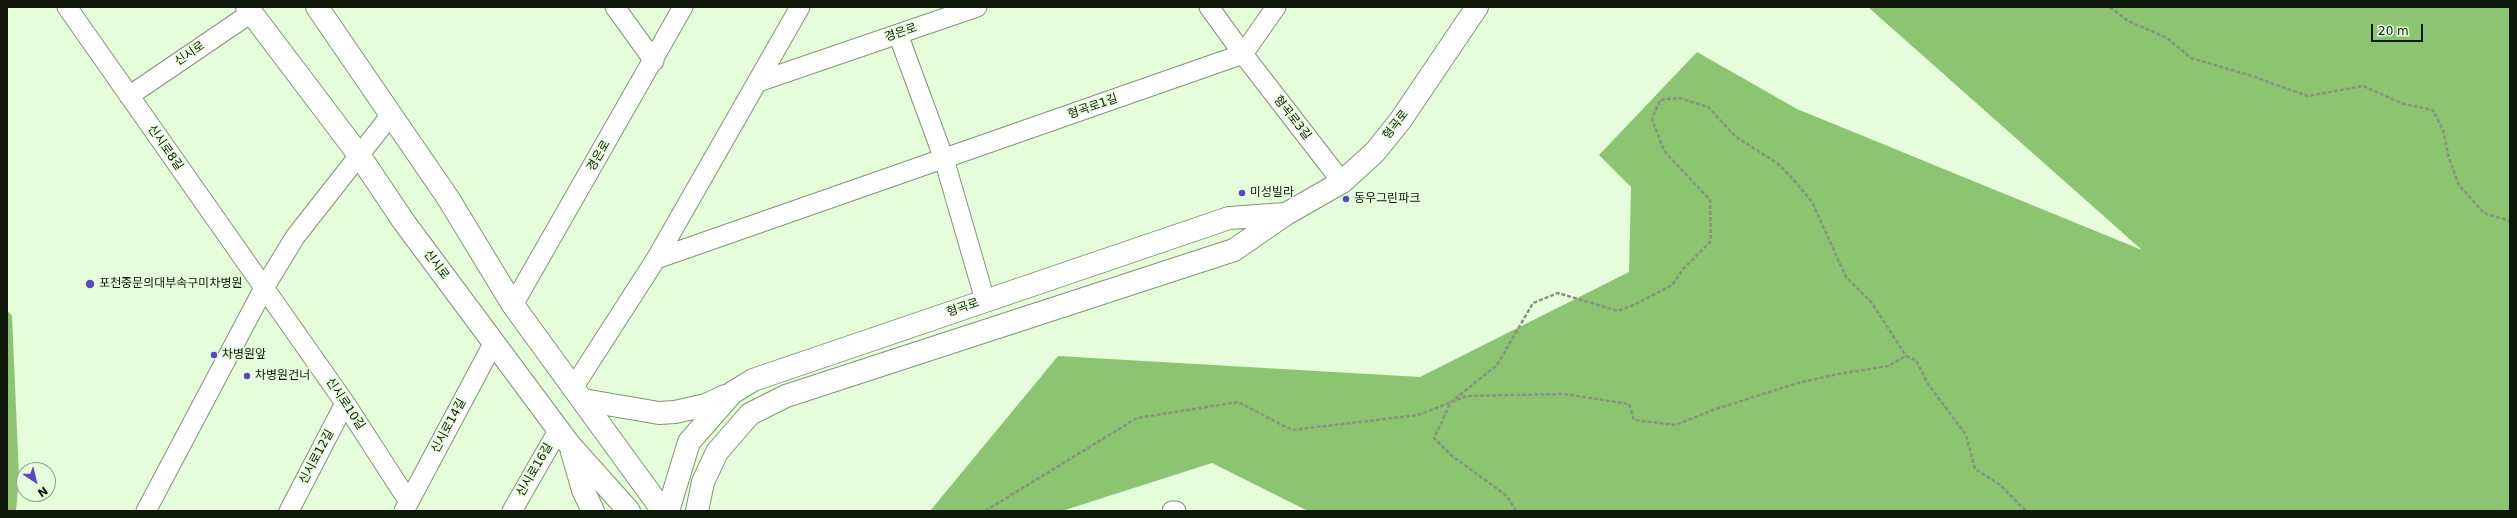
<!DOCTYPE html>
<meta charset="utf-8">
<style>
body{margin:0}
#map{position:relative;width:2517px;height:518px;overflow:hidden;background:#e6fddc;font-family:"DejaVu Sans",sans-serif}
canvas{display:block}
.frame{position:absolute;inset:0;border:8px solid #0f170b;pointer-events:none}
.north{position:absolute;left:16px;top:462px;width:40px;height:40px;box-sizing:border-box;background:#e6fddc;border:1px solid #90a188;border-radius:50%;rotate:145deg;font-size:11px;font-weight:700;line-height:16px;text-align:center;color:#0f170b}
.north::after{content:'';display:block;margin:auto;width:14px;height:18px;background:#5b47c0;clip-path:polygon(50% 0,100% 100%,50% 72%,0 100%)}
.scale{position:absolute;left:2371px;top:24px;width:52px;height:18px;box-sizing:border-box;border:2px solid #0f170b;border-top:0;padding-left:5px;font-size:12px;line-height:14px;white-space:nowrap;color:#0f170b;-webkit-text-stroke:3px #e6fddc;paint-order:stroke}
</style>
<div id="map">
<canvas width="2517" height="518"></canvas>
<div class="frame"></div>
<div class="north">N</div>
<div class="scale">20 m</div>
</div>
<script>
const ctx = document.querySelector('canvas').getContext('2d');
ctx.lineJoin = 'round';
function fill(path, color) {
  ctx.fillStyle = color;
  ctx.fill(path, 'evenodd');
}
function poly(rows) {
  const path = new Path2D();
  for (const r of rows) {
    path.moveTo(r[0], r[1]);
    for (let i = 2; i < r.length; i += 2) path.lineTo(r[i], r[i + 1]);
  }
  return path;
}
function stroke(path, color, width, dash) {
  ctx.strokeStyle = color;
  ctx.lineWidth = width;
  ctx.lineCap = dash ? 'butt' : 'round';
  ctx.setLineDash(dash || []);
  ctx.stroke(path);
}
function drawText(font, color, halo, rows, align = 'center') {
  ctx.font = font + ' "DejaVu Sans","Noto Sans KR",sans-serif';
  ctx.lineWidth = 3.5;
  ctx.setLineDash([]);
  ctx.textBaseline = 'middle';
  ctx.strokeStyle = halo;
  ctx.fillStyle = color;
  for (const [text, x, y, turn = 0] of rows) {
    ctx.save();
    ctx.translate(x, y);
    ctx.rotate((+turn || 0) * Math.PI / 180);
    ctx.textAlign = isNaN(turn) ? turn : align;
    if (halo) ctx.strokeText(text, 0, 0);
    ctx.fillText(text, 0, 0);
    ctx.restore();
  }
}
const forest = poly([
 [1868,7,2510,7,2510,511,1308,511,1212,463,1062,511,930,511,1058,356,1420,377,1629,272,1631,187,1599,155,1697,52,1797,109,2142,250],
 [7,310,12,316,19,477,16,511,7,511]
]);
const path = poly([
 [2110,7,2128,21,2167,38,2191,58,2249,75,2308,96,2363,86,2404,104,2433,110,2443,130,2449,158,2459,185,2484,213,2510,221],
 [985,511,1137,418,1238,402,1292,430,1418,415,1467,396,1564,394,1629,404,1634,420,1676,425,1713,410,1794,384,1838,374,1888,366,1906,356,1916,360,1928,384,1966,435,1975,469,1999,484,2026,511],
 [1516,511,1507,496,1451,455,1434,438,1451,402,1497,365,1533,303,1558,293,1618,311,1636,304,1672,285,1683,269,1711,241,1710,200,1664,151,1652,119,1660,100,1679,98,1708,107,1736,137,1777,163,1792,178,1812,202,1846,277,1872,303,1906,356]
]);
const minor = poly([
 [67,7,345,403,409,502],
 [615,7,654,61],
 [1209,7,1243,54,1342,182],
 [898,34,944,159,985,300],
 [758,82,977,7],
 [129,96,251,13],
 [656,259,1243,54,1276,7],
 [513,305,683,7],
 [573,388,656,259,800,7],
 [146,511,264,288,295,237,390,116],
 [289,511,345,403],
 [404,511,494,342],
 [512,511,559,429],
 [1172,511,1176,511]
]);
const tertiary = poly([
 [247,7,359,155,404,222,569,444,629,511],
 [317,7,448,198,513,305,663,511],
 [583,400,659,413,675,412,706,405,725,396],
 [572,452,583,490,593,511],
 [668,511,689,442,732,393,753,380,1229,218,1285,214],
 [697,511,703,482,717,452,750,414,786,396,1234,250,1286,214,1342,182,1375,152,1400,121,1477,7]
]);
const markers = [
 [1242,193,4,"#5b47c0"],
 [1346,199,4,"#5b47c0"],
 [90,284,5,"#5b47c0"],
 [214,355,4,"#5b47c0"],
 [247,376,4,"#5b47c0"]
];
const streetNames = [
 ["경은로",901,33,-19],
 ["신시로",190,54,-34],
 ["형곡로1길",1093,107,-19],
 ["형곡로3길",1292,118,52],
 ["형곡로",1396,125,-52],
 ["신시로8길",165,148,55],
 ["경은로",599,156,-60],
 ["신시로",436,265,53],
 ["형곡로",963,308,-19],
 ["신시로10길",345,404,56],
 ["신시로14길",449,426,-62],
 ["신시로12길",317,457,-62],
 ["신시로16길",535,470,-60]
];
const poiNames = [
 ["미성빌라",1250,193],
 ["동우그린파크",1354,199],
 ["포천중문의대부속구미차병원",99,284],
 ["차병원앞",222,355],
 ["차병원건너",255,376]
];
fill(forest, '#8cc472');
stroke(minor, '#809477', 21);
stroke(tertiary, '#809477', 24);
stroke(path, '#85957d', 2.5, [4, 2]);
stroke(minor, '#fff', 19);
stroke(tertiary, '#fff', 22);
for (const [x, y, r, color] of markers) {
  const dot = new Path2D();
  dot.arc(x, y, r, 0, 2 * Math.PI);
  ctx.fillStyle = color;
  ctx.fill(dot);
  stroke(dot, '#e6fddc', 1.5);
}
drawText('12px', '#0f170b', '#e6fddc', streetNames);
drawText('12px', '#0f170b', '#e6fddc', poiNames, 'left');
</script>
